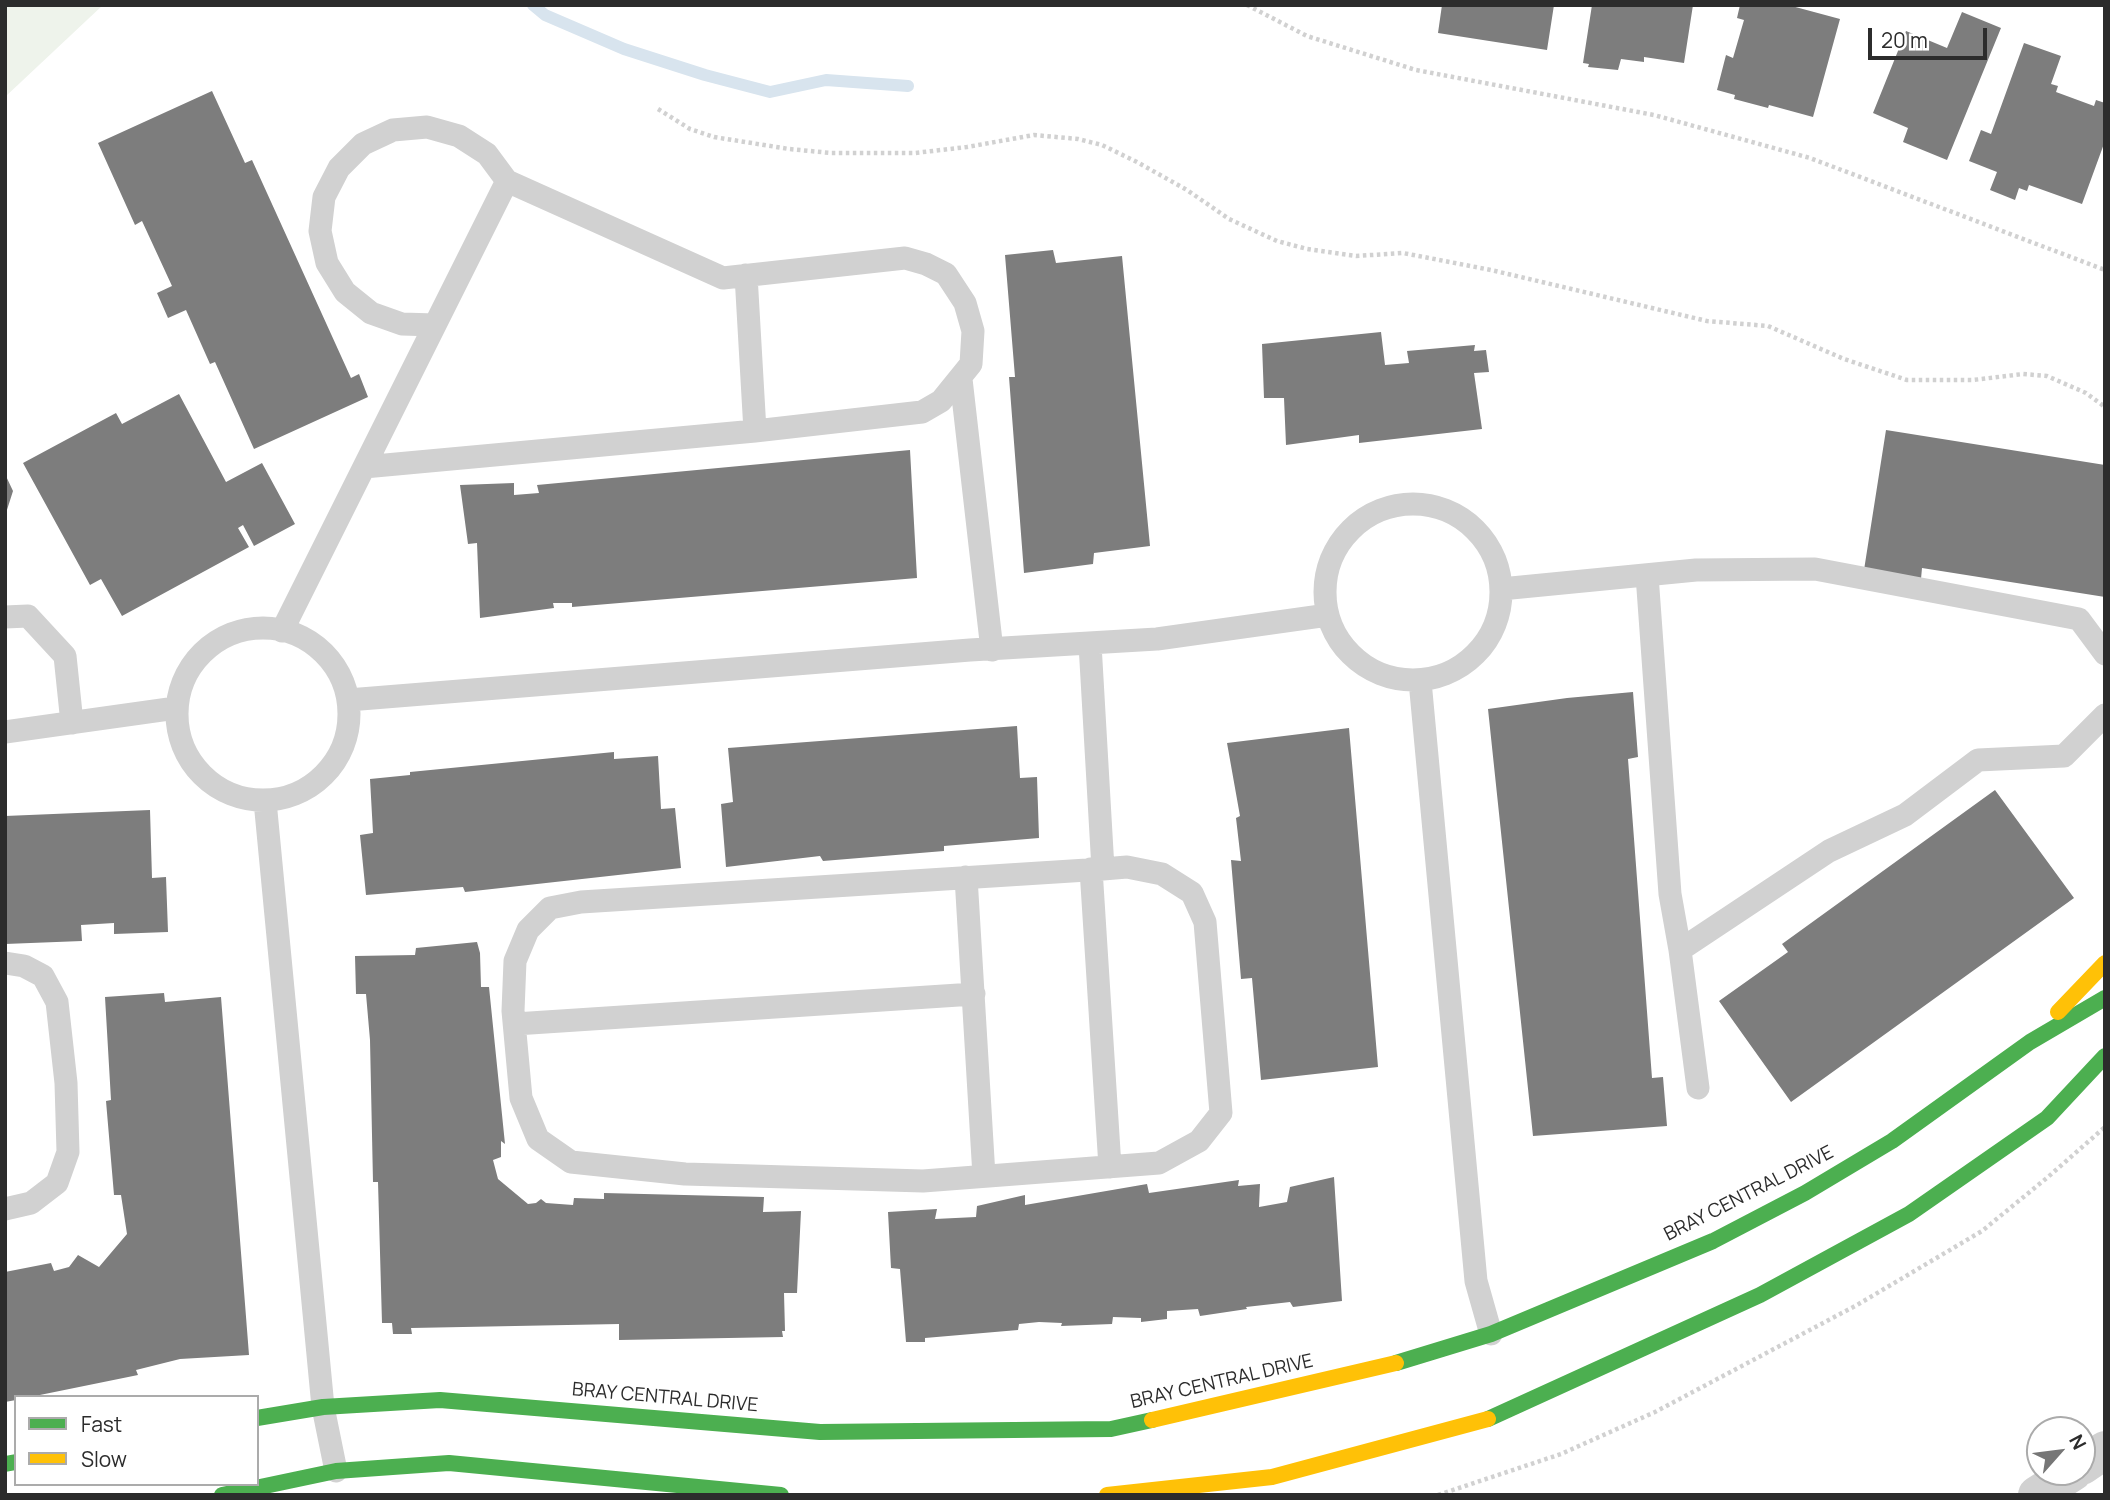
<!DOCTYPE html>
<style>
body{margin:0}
#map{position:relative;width:2110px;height:1500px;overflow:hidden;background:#fff;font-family:Manrope,sans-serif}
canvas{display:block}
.frame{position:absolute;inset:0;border:7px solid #2c2c2c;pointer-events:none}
.legend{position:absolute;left:14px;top:1395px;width:245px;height:91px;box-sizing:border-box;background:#fff;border:2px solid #ababab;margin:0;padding:9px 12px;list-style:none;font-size:21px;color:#2c2c2c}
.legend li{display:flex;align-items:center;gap:14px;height:35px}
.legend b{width:35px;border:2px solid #ababab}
.north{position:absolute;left:2026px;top:1416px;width:70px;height:70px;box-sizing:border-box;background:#fff;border:2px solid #ababab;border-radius:50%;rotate:62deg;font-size:19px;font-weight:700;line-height:28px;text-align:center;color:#2c2c2c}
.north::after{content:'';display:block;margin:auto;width:24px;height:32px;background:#767676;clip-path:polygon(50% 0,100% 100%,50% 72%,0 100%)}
.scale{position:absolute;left:1868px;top:28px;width:119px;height:32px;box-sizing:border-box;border:4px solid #2c2c2c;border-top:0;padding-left:9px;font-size:21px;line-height:24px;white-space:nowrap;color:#2c2c2c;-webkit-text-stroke:5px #fff;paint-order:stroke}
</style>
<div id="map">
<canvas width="2110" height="1500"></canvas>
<div class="frame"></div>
<ul class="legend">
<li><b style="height:9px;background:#4caf50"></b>Fast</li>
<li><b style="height:9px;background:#ffc107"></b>Slow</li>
</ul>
<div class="north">N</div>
<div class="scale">20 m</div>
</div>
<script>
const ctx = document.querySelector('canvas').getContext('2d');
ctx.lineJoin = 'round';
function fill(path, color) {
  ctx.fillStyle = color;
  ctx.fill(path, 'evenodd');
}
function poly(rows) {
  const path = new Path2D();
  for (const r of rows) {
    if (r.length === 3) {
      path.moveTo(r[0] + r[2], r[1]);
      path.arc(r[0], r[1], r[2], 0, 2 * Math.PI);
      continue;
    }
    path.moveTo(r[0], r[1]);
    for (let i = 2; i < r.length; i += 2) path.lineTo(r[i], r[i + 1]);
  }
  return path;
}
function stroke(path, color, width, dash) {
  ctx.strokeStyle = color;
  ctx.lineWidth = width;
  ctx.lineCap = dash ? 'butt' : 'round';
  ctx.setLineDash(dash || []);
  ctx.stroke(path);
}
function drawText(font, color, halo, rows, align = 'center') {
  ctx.font = font + ' Manrope,sans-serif';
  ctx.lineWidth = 7;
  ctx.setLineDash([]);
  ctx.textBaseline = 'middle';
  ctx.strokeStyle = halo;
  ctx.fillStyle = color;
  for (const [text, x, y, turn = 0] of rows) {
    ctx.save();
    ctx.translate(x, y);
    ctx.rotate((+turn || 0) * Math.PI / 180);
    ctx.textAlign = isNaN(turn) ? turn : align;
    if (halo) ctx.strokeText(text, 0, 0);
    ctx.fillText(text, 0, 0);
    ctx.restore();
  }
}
const green = poly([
 [5,5,103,5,5,97]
]);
const stream = poly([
 [533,5,545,15,624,49,705,75,770,92,826,80,908,86]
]);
const building = poly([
 [1442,5,1554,5,1547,50,1438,33],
 [1592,5,1693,5,1684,63,1644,57,1644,62,1621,59,1618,70,1588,67,1589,64,1583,63],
 [1740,5,1788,5,1840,19,1813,117,1769,105,1768,108,1734,99,1735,95,1717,90,1726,55,1733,58,1744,20,1737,18],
 [1962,12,2001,28,1947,160,1903,142,1908,128,1873,113,1906,31,1947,48],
 [2024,43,2061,56,2051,84,2058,86,2056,92,2094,106,2096,100,2105,103,2105,141,2082,204,2029,185,2027,191,2019,188,2015,200,1990,190,1997,172,1969,161,1981,130,1991,134],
 [212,91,245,163,252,160,351,378,359,374,368,397,254,449,215,362,210,364,186,310,168,318,157,293,172,286,142,221,135,225,98,143],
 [1053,250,1056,263,1122,256,1150,546,1094,553,1093,564,1024,573,1009,377,1015,377,1005,255],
 [1381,332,1385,365,1409,363,1407,351,1475,345,1474,351,1486,350,1489,372,1474,373,1482,429,1359,443,1359,435,1286,445,1284,398,1264,398,1262,344],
 [179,394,226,482,262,463,295,524,254,546,243,525,238,528,249,547,122,616,101,579,90,585,23,463,116,413,122,424],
 [1886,430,2105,465,2105,597,1922,568,1921,579,1864,570],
 [910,450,917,578,572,607,572,603,553,603,554,608,480,618,477,543,468,544,460,485,514,483,514,495,539,493,537,485],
 [5,474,13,491,6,513,5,513],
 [1633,692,1638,757,1628,759,1652,1078,1663,1077,1667,1126,1533,1136,1488,709,1567,698],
 [1017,726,1020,778,1037,777,1039,838,944,846,944,851,823,861,820,856,726,867,721,804,733,802,728,748],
 [1349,728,1378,1067,1261,1080,1252,978,1241,979,1231,860,1241,861,1236,818,1240,816,1227,743],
 [614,752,614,759,658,756,661,809,675,808,681,868,465,892,463,887,366,895,360,835,373,833,370,779,410,775,410,772],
 [1995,790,2074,898,1791,1102,1719,1001,1788,952,1782,944],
 [150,810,152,878,166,877,168,932,114,934,114,923,81,925,82,941,5,944,5,816],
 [477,942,480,953,481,987,489,987,505,1144,501,1141,501,1157,493,1160,498,1179,528,1204,536,1203,541,1199,546,1203,573,1205,574,1198,604,1199,604,1193,764,1197,763,1212,801,1211,797,1293,784,1293,785,1331,782,1331,783,1337,619,1340,619,1324,411,1328,412,1334,393,1334,392,1323,382,1323,378,1182,373,1182,370,1040,366,994,356,994,355,956,415,955,416,948],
 [164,993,165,1002,221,997,249,1355,180,1359,136,1370,138,1375,30,1397,16,1397,16,1400,5,1402,5,1272,51,1263,54,1271,69,1267,78,1255,99,1267,127,1234,121,1195,114,1195,106,1101,111,1100,105,997],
 [1334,1177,1342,1301,1293,1307,1290,1302,1246,1307,1247,1309,1200,1316,1198,1309,1167,1311,1167,1319,1141,1322,1141,1318,1113,1317,1112,1324,1061,1326,1062,1323,1039,1322,1019,1324,1018,1330,925,1338,925,1342,906,1342,900,1269,891,1268,888,1212,937,1209,935,1219,976,1217,977,1206,1025,1195,1025,1205,1147,1184,1149,1193,1239,1180,1238,1186,1260,1184,1259,1207,1287,1202,1290,1187]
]);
const path = poly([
 [1247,5,1307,36,1416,70,1654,115,1810,158,2105,270],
 [658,109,690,129,714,137,789,149,831,153,915,153,967,147,1034,135,1078,139,1102,145,1137,162,1187,190,1229,219,1277,241,1307,249,1356,256,1403,253,1491,270,1707,321,1768,326,1844,359,1907,380,1973,380,2023,374,2047,376,2086,393,2105,407],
 [1438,1495,1561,1454,1655,1412,1857,1305,1982,1231,2048,1177,2105,1127]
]);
const lane = poly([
 [746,275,755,431],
 [961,379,992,650],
 [364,467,755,431,922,412,941,401,971,364,973,331,965,303,946,274,926,264,905,258,723,278,507,181,487,154,459,136,427,127,393,130,363,144,339,168,324,197,320,231,327,263,345,292,371,313,402,324,435,325],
 [1413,592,88],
 [1647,575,1670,894,1680,950,1829,851,1905,815,1978,760,2064,756,2105,715],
 [1501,589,1696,570,1815,569,2079,619,2105,654],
 [5,617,28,616,65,656,72,723],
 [263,714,86],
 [282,631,507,181],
 [1090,644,1103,869,1127,867,1162,874,1192,893,1205,922,1221,1113,1199,1141,1159,1163,923,1181,685,1174,571,1162,538,1139,521,1098,513,1011,515,961,528,930,550,908,581,902,1103,869],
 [1420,681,1476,1281,1491,1334],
 [348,700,970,650,1157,639,1328,615],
 [5,732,176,708],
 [265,801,323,1407,336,1471],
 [1091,869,1110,1167],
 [966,877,984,1176],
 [1680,950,1698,1088],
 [5,963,24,966,43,976,57,1002,66,1083,68,1152,57,1183,31,1203,5,1209],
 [515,1024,974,994]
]);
const street = poly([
 [2082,1466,2105,1450],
 [2037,1495,2073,1472]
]);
const fast = poly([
 [1396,1363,1491,1334,1713,1241,1805,1193,1892,1141,2030,1042,2105,998],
 [257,1418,323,1407,440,1400,820,1432,1111,1429,1152,1420],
 [1488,1419,1760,1295,1909,1214,2047,1118,2105,1056],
 [5,1464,16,1462],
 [222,1495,336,1471,449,1463,781,1495]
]);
const slow = poly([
 [2058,1012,2105,963],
 [1152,1420,1396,1363],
 [1107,1495,1272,1477,1488,1419]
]);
const streetNames = [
 ["BRAY CENTRAL DRIVE",1749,1194,-27],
 ["BRAY CENTRAL DRIVE",1222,1382,-13],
 ["BRAY CENTRAL DRIVE",665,1398,5]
];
fill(green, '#eef3eb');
stroke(stream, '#d8e4ee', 12);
fill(building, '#7d7d7d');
stroke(path, '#d1d1d1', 4.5, [3.5, 3.5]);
stroke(lane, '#d1d1d1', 23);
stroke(street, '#d1d1d1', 38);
stroke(fast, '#4caf50', 16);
stroke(slow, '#ffc107', 16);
drawText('19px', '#2c2c2c', '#fff', streetNames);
</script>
